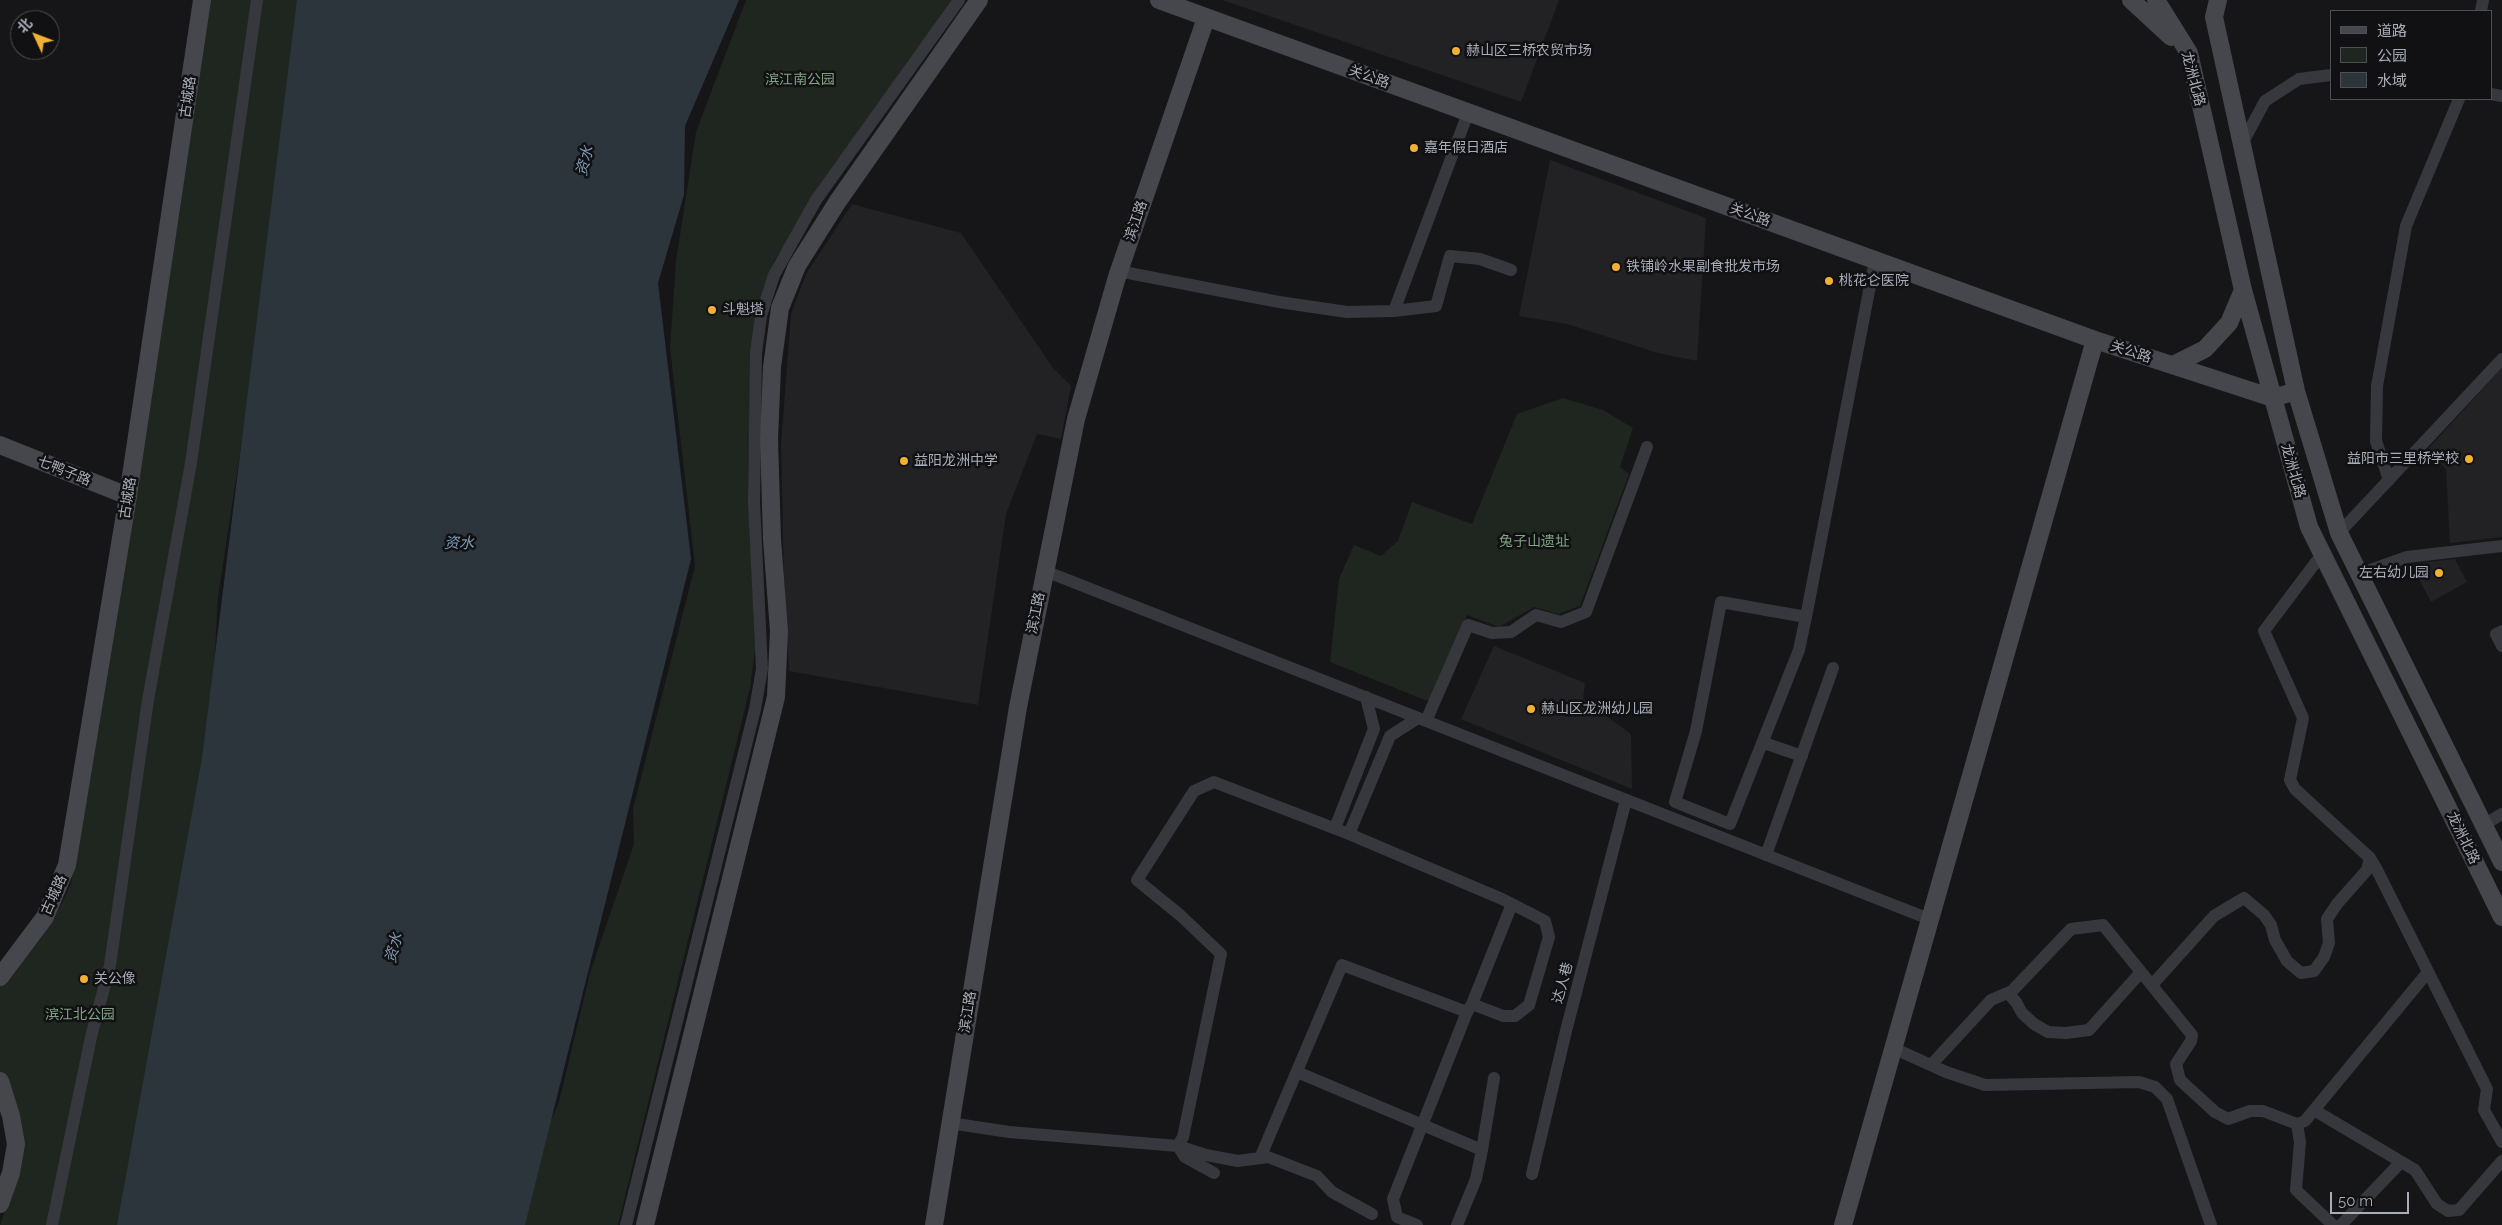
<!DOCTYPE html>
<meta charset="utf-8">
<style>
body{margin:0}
#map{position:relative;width:2502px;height:1225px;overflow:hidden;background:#161618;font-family:Raleway,"Noto Sans SC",sans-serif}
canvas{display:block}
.legend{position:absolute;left:2330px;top:10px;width:162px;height:90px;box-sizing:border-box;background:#111113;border:1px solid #4d4f55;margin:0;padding:6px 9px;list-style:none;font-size:15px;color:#a8adb8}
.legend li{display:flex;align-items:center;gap:10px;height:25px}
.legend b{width:25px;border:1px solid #4d4f55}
.north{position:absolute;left:10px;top:10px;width:50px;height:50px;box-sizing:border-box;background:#111113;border:1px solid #4d4f55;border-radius:50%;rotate:313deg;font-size:14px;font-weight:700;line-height:20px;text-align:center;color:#a8adb8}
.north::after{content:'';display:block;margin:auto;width:18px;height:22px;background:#f2b134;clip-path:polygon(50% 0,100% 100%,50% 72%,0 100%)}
.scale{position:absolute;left:2330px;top:1192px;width:79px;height:22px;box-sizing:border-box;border:2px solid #a8adb8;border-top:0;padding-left:6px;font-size:15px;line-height:18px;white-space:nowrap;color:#a8adb8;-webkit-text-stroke:4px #111113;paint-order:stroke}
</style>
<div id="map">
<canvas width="2502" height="1225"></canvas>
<ul class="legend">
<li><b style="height:6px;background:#45474d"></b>道路</li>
<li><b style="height:14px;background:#1e261f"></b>公园</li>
<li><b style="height:14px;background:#2c353c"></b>水域</li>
</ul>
<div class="north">北</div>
<div class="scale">50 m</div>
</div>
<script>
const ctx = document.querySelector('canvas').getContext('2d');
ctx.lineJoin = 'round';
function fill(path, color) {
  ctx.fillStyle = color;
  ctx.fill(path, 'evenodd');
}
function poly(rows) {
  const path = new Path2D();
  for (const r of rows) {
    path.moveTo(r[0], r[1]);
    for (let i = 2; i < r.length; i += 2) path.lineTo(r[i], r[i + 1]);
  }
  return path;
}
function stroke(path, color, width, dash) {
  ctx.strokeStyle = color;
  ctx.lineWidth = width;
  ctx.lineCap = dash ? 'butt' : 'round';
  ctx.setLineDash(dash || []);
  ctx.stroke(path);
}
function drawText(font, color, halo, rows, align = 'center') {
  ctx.font = font + ' Raleway,"Noto Sans SC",sans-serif';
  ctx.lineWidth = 5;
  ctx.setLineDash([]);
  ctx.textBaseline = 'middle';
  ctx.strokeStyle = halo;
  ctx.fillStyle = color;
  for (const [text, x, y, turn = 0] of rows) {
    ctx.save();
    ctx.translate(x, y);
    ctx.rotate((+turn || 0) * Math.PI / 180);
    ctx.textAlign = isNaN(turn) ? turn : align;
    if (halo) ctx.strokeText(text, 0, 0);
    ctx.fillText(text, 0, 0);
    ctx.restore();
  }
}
const built = poly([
 [1222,0,1559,0,1521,102],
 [1550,160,1706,218,1697,361,1658,353,1567,324,1519,316],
 [852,204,961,233,1053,368,1071,386,1061,439,1037,434,1006,514,978,705,789,671,784,578,781,444,791,314,806,274],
 [2502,368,2502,537,2450,543,2446,469,2427,450],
 [2455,559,2467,582,2431,602,2411,564],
 [1494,646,1585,683,1583,699,1631,734,1632,789,1461,719]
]);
const green = poly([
 [209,0,303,0,287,145,218,597,208,778,131,1225,0,1225,11,1191,19,1129,0,1071,0,987,54,919,71,884],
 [746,0,953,0,823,184,774,261,761,302,751,355,748,474,755,650,750,688,618,1225,524,1225,545,1134,559,1102,590,973,634,844,633,809,695,566,670,348,676,261,696,132],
 [1563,398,1603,410,1633,428,1620,467,1629,474,1580,606,1558,614,1534,607,1499,627,1467,615,1430,702,1330,662,1339,579,1354,545,1381,556,1398,541,1412,502,1472,524,1517,414]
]);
const water = poly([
 [297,0,739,0,685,126,684,195,658,283,691,559,525,1225,117,1225,202,758]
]);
const street = poly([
 [2481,11,2483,0],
 [2491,94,2502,96],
 [2242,144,2265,101,2299,79,2331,75],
 [1118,271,1279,302,1347,312,1394,311,1436,306,1450,256,1480,259,1511,270],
 [1394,311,1468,113],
 [2389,480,2376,441,2377,386,2406,226,2459,99],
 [2339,533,2502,359],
 [2322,554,2264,631,2303,718,2290,780,2295,789,2370,858,2376,868,2487,1089,2484,1110,2502,1142],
 [1045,571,1929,919],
 [2359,574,2407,557,2502,546],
 [1721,602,1806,617,1799,650,1730,824,1675,802,1696,731,1721,602],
 [1806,617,1875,260],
 [2502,631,2496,634,2502,646],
 [1426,721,1468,625,1492,633,1511,632,1536,615,1561,622,1586,612,1647,447],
 [1764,743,1802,756],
 [2483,825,2502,814],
 [1335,828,1374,729,1366,697],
 [1349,834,1390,736,1418,718],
 [1766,855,1833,668],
 [2428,972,2314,1110,2415,1170,2437,1204,2448,1211,2459,1210,2502,1161],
 [2152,985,2214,916,2244,898,2264,915,2271,925,2275,940,2287,961,2301,973,2314,971,2324,957,2329,943,2327,919,2337,904,2367,870,2370,858],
 [2008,993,2016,1002,2022,1013,2034,1024,2048,1032,2066,1033,2089,1030,2141,972],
 [1893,1048,1946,1072,1985,1085,2139,1082,2155,1087,2167,1099,2211,1225],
 [1931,1065,1991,1000,2012,991,2071,929,2103,925,2192,1035,2191,1041,2176,1064,2180,1080,2215,1112,2228,1119,2250,1111,2263,1111,2297,1124,2305,1121,2314,1110],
 [1297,1072,1482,1150,1494,1078],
 [950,1123,1009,1132,1178,1146,1206,1155,1238,1161,1268,1157,1317,1176,1332,1192,1372,1214],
 [2297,1124,2300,1142,2296,1190,2333,1225],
 [1260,1158,1342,965,1467,1012,1472,1004],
 [1214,1173,1185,1157,1178,1146,1183,1137,1221,954,1180,915,1137,880,1194,791,1214,782,1349,834,1502,899,1512,904,1545,921,1549,937,1529,1005,1515,1016,1503,1016,1472,1004,1512,904],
 [1532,1174,1566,1031,1626,800],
 [52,1225,91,1037,110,965,148,700,191,463,257,0],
 [626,1225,755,709,762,669,754,502,756,353,761,316,774,275,816,200,959,0],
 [1417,1225,1397,1217,1393,1199,1467,1012],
 [1457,1225,1476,1179,1482,1150],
 [2341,1225,2401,1162]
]);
const secondary = poly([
 [1159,0,2095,340,2273,398,2296,391],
 [2131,0,2171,37],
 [2156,0,2189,53,2243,290,2309,527,2502,917],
 [2218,0,2214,17,2296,391,2339,533,2502,862],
 [2173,365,2205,349,2229,323,2243,290],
 [0,445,128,496],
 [0,977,45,917,67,865,128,496,202,0],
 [0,1081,11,1116,16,1144,11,1173,0,1204],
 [645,1225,776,697,779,631,772,539,769,439,772,367,780,308,797,266,838,201,979,0],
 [934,1225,1018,707,1076,419,1117,277,1206,18],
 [1843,1225,2095,340]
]);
const markers = [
 [1456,51,5,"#f2b134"],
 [1414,148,5,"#f2b134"],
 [1616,267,5,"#f2b134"],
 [1829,281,5,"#f2b134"],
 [712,310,5,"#f2b134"],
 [2469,459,5,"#f2b134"],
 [904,461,5,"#f2b134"],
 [2439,573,5,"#f2b134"],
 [1531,709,5,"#f2b134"],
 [84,979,5,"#f2b134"]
];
const poiNames = [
 ["赫山区三桥农贸市场",1466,51],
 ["嘉年假日酒店",1424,148],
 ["铁铺岭水果副食批发市场",1626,267],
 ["桃花仑医院",1839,281],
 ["斗魁塔",722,310],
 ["益阳市三里桥学校",2459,459,"right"],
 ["益阳龙洲中学",914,461],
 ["左右幼儿园",2429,573,"right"],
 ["赫山区龙洲幼儿园",1541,709],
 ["关公像",94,979]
];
const streetNames = [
 ["关公路",1369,77,20],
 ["龙洲北路",2193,79,75],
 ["古城路",188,97,-82],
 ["关公路",1750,215,20],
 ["滨江路",1136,221,-71],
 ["关公路",2131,352,18],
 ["七鸭子路",64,471,22],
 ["龙洲北路",2293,471,74],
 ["古城路",128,498,-81],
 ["滨江路",1036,613,-79],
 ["龙洲北路",2463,838,64],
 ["古城路",54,895,-66],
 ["达人巷",1563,983,-75],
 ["滨江路",968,1012,-81]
];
const parkNames = [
 ["滨江南公园",800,80],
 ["兔子山遗址",1534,542],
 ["滨江北公园",80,1015]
];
const waterNames = [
 ["资水",585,161,-76],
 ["资水",459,543],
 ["资水",394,948,-76]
];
fill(built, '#222225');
fill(green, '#1e261f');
fill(water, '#2c353c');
stroke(street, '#37383d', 12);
stroke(secondary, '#45474d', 18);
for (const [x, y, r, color] of markers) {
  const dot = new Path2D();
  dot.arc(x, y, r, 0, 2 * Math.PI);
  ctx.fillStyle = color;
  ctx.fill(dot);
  stroke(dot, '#111113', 2);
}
drawText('14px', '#a8adb8', '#111113', poiNames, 'left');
drawText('14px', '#a8adb8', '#111113', streetNames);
drawText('14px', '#7fa381', '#111113', parkNames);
drawText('italic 15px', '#7f9bb3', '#111113', waterNames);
</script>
